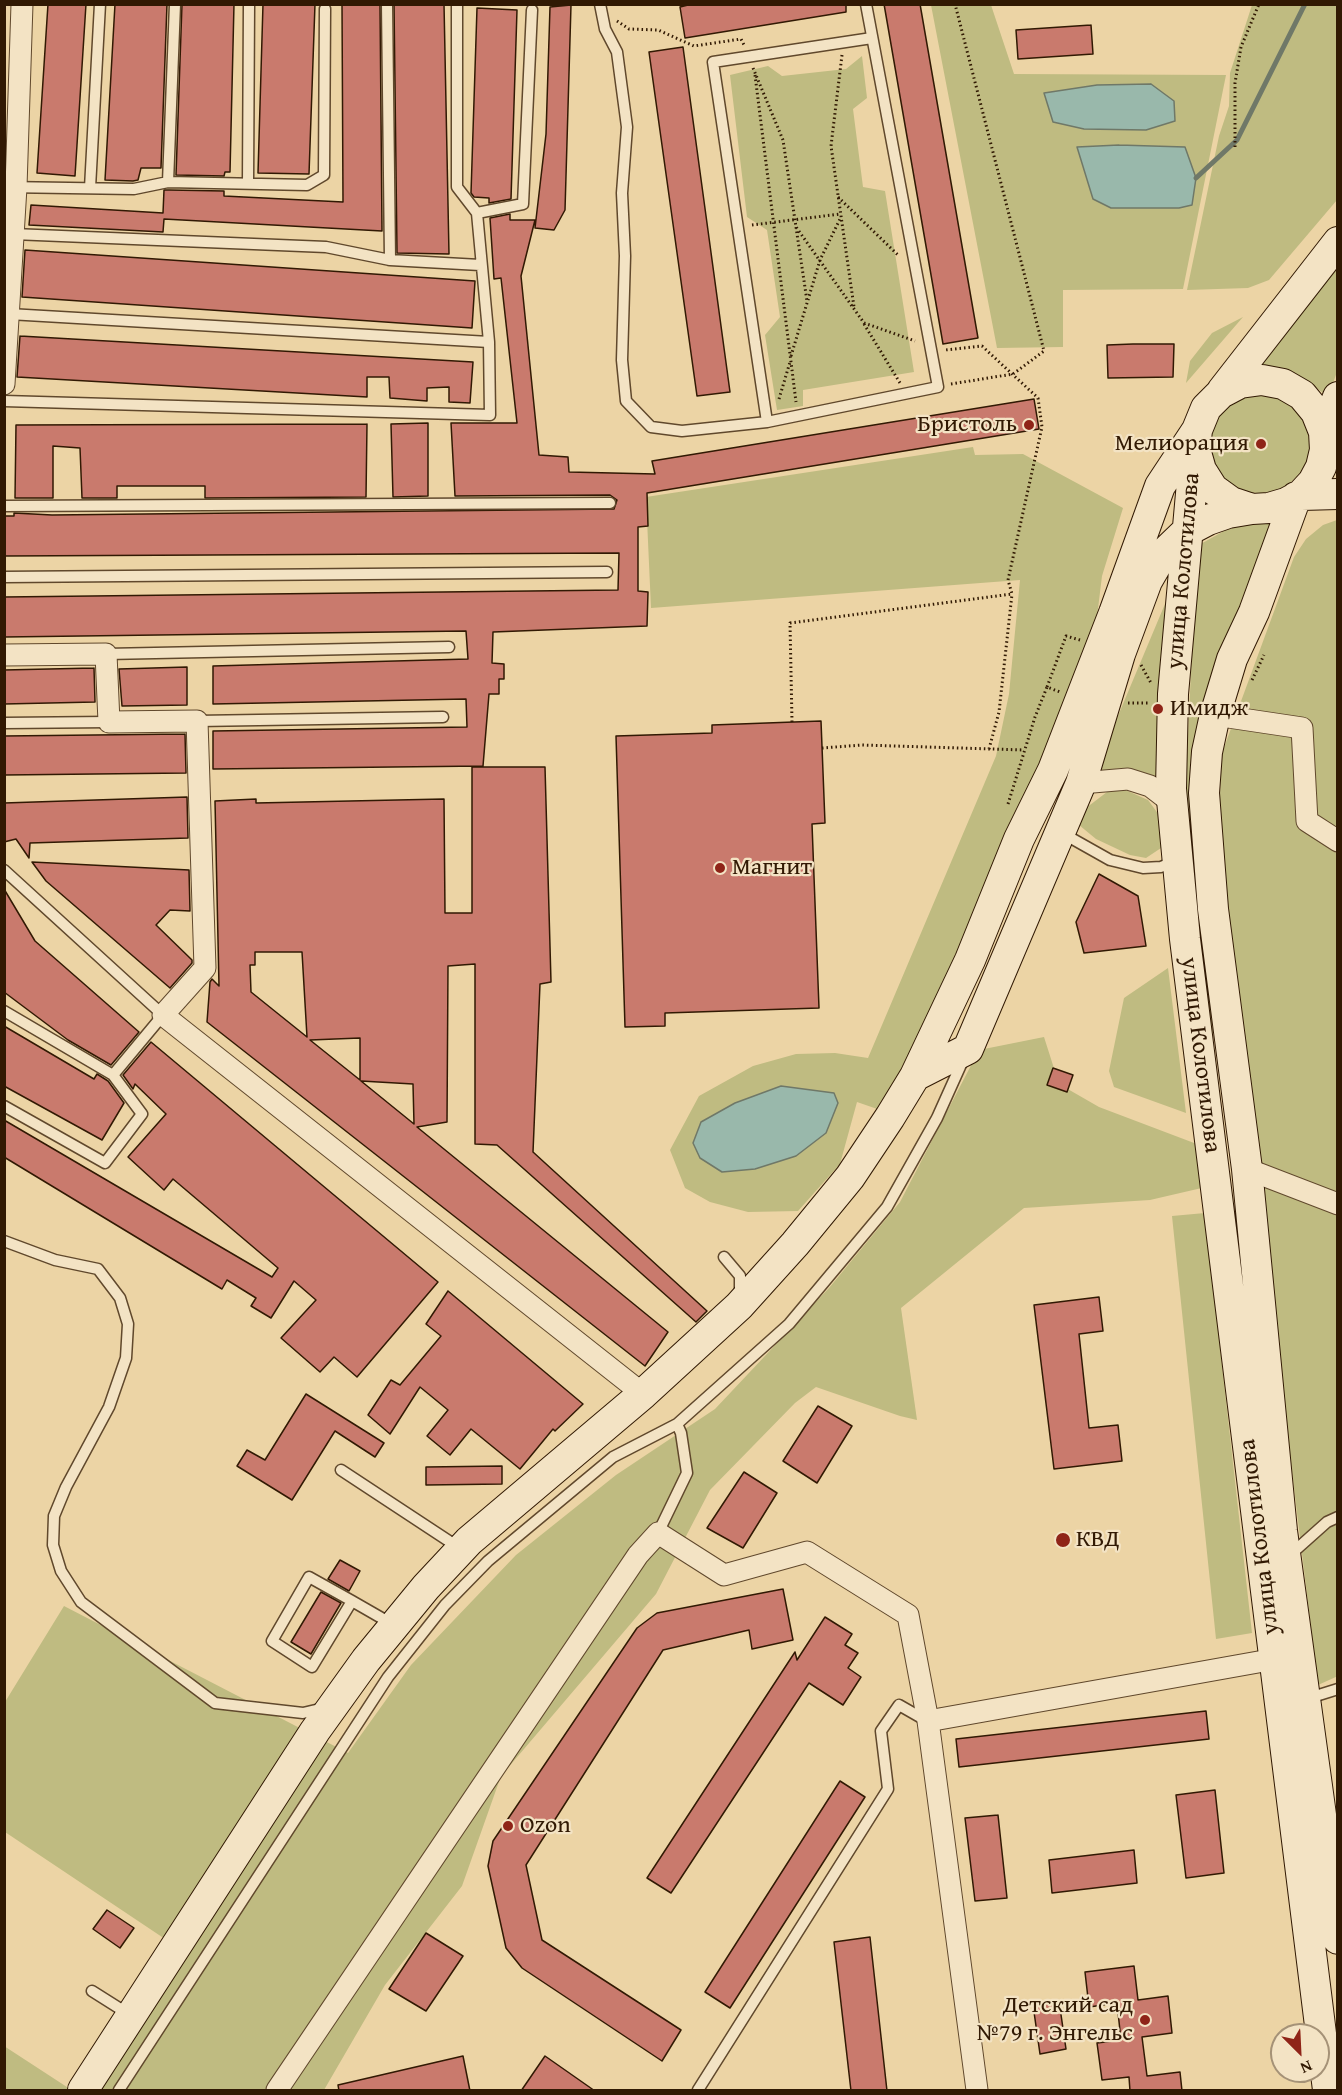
<!DOCTYPE html>
<meta charset="utf-8">
<style>
body{margin:0}
#map{position:relative;width:1342px;height:2095px;overflow:hidden;background:#ecd4a5;font-family:"Gentium Book Plus",serif}
canvas{display:block}
.frame{position:absolute;inset:0;border:6px solid #311903;pointer-events:none}
.north{position:absolute;left:1270px;top:2023px;width:60px;height:60px;box-sizing:border-box;background:#f3e3c4;border:2px solid #a59277;border-radius:50%;rotate:156deg;font-size:16px;font-weight:700;line-height:24px;text-align:center;color:#311903}
.north::after{content:'';display:block;margin:auto;width:21px;height:27px;background:#8f2418;clip-path:polygon(50% 0,100% 100%,50% 72%,0 100%)}
</style>
<div id="map">
<canvas width="1342" height="2095"></canvas>
<div class="frame"></div>
<div class="north">N</div>
</div>
<script>
const ctx = document.querySelector('canvas').getContext('2d');
ctx.lineJoin = 'round';
function fill(path, color) {
  ctx.fillStyle = color;
  ctx.fill(path, 'evenodd');
}
function poly(rows) {
  const path = new Path2D();
  for (const r of rows) {
    if (r.length === 3) {
      path.moveTo(r[0] + r[2], r[1]);
      path.arc(r[0], r[1], r[2], 0, 2 * Math.PI);
      continue;
    }
    path.moveTo(r[0], r[1]);
    for (let i = 2; i < r.length; i += 2) path.lineTo(r[i], r[i + 1]);
  }
  return path;
}
function stroke(path, color, width, dash) {
  ctx.strokeStyle = color;
  ctx.lineWidth = width;
  ctx.lineCap = dash ? 'butt' : 'round';
  ctx.setLineDash(dash || []);
  ctx.stroke(path);
}
function drawText(font, color, halo, rows, align = 'center') {
  ctx.font = font + ' "Gentium Book Plus",serif';
  ctx.lineWidth = 4.5;
  ctx.setLineDash([]);
  ctx.textBaseline = 'middle';
  ctx.strokeStyle = halo;
  ctx.fillStyle = color;
  for (const [text, x, y, turn = 0] of rows) {
    ctx.save();
    ctx.translate(x, y);
    ctx.rotate((+turn || 0) * Math.PI / 180);
    ctx.textAlign = isNaN(turn) ? turn : align;
    if (halo) ctx.strokeText(text, 0, 0);
    ctx.fillText(text, 0, 0);
    ctx.restore();
  }
}
const green = poly([
 [931,5,991,5,1014,74,1226,75,1183,289,1063,290,1063,347,997,348],
 [1252,5,1337,5,1337,200,1269,280,1248,288,1187,290,1219,136,1229,106,1230,73],
 [862,56,867,98,853,109,863,187,885,191,914,372,803,390,803,406,777,410,765,335,780,317,767,230,747,217,730,75,768,66,782,76,846,69],
 [1337,257,1337,372,1328,397,1309,382,1254,369],
 [1243,317,1186,383,1190,361,1212,333],
 [1260,443,50],
 [973,447,975,455,1023,454,1123,508,1102,576,1096,625,1005,858,883,1111,857,1102,840,1164,798,1211,748,1212,710,1202,685,1188,670,1150,699,1096,753,1066,796,1054,835,1053,868,1058,996,756,1009,694,1020,580,651,608,646,497],
 [735,1103,693,1143,701,1122],
 [1286,515,1206,714,1207,911,1214,1058,1200,1015,1185,797,1197,546,1233,526],
 [1337,520,1338,1676,1318,1685,1231,972,1219,814,1222,753,1294,557,1306,539,1323,525],
 [1170,592,1161,785,1147,774,1121,768,1094,773],
 [1121,788,1148,800,1165,823,1167,838,1161,848,1146,858,1130,855,1096,839,1079,825,1086,808,1107,792],
 [1168,968,1186,1113,1114,1087,1109,1071,1124,998],
 [1044,1037,1059,1084,1099,1107,1202,1146,1206,1187,1150,1200,1024,1208,901,1308,917,1420,900,1416,816,1387,795,1403,710,1490,656,1594,501,1776,462,1886,385,1985,324,2090,5,2090,4,2046,70,2089,168,1941,5,1832,5,1702,64,1606,348,1753,411,1665,516,1555,616,1475,715,1409,829,1288,900,1202,979,1050],
 [1205,1213,1252,1633,1216,1639,1172,1216]
]);
const water = poly([
 [1151,84,1174,101,1175,121,1146,130,1084,129,1053,122,1044,93,1097,85,1151,84],
 [1119,145,1185,147,1196,178,1192,205,1179,208,1111,208,1093,199,1077,147,1119,145],
 [781,1086,834,1093,838,1103,826,1133,796,1156,755,1169,722,1172,700,1158,693,1143,701,1122,735,1103,781,1086]
]);
const stream = poly([
 [1196,178,1237,140,1305,4]
]);
const building = poly([
 [48,4,86,4,75,176,37,173,48,4],
 [115,4,167,4,161,168,141,168,138,180,133,181,105,180,115,4],
 [182,4,234,4,230,172,225,172,224,176,176,175,182,4],
 [263,4,315,4,309,174,258,173,263,4],
 [342,4,380,4,382,231,164,219,163,232,29,225,31,205,163,213,164,190,169,190,224,191,224,196,343,202,342,4],
 [394,4,444,4,449,254,397,253,394,4],
 [692,4,846,4,846,12,685,38,680,7,692,4],
 [884,4,920,4,978,338,943,344,884,4],
 [571,5,565,210,554,230,535,228,546,134,550,7,571,5],
 [477,8,517,10,511,199,489,203,489,198,474,197,471,193,477,8],
 [1091,25,1093,54,1018,59,1016,30,1091,25],
 [683,47,730,392,697,396,649,52,683,47],
 [510,214,510,220,535,220,521,276,539,455,568,457,569,472,655,474,652,461,1034,399,1039,429,647,493,648,526,638,527,638,591,648,592,647,626,493,632,492,663,504,664,504,679,499,679,499,694,489,694,483,766,213,769,213,731,467,727,466,699,213,704,213,666,468,659,466,631,4,637,4,597,618,590,619,553,4,556,4,516,14,516,14,513,52,515,614,509,617,500,610,495,455,496,451,423,517,423,501,278,494,279,490,218,510,214],
 [25,250,475,281,472,328,22,297,25,250],
 [20,336,473,362,470,403,449,402,449,387,427,388,427,401,390,398,389,377,367,377,367,397,17,377,20,336],
 [1133,344,1174,344,1173,377,1108,378,1107,345,1133,344],
 [428,423,428,496,393,497,391,424,428,423],
 [367,424,366,497,205,498,205,486,117,486,117,498,82,498,80,448,53,446,53,498,15,498,16,425,367,424],
 [187,667,187,705,122,706,119,669,187,667],
 [94,668,95,702,4,704,4,670,94,668],
 [821,721,825,823,812,824,819,1008,665,1013,665,1026,625,1027,616,736,712,733,712,725,821,721],
 [185,734,186,773,4,775,4,736,185,734],
 [472,767,545,767,551,982,540,984,533,1152,707,1311,696,1322,497,1145,475,1144,475,964,448,966,447,1122,417,1127,668,1332,645,1366,207,1022,210,982,212,979,219,986,215,801,256,799,256,803,444,799,445,913,472,913,472,767],
 [255,952,302,952,307,1037,251,992,250,965,255,965,255,952],
 [360,1038,360,1080,310,1040,360,1038],
 [361,1081,413,1084,414,1124,361,1081],
 [187,797,188,838,30,843,29,858,16,839,4,842,4,803,187,797],
 [32,862,189,870,190,911,170,910,156,925,192,960,192,963,170,988,46,881,32,862],
 [1099,874,1138,896,1146,946,1084,953,1076,922,1099,874],
 [4,889,35,941,139,1032,111,1065,68,1040,4,992,4,889],
 [4,1026,94,1079,97,1074,108,1081,124,1103,102,1140,4,1086,4,1026],
 [151,1042,438,1282,357,1377,334,1357,320,1372,281,1338,316,1300,294,1281,271,1318,251,1306,256,1298,227,1280,222,1289,4,1157,4,1120,272,1277,278,1268,173,1179,164,1190,128,1157,166,1114,135,1084,133,1089,123,1075,151,1042],
 [1053,1068,1073,1075,1067,1092,1047,1085,1053,1068],
 [448,1291,583,1404,555,1431,553,1429,520,1469,471,1429,450,1455,427,1436,448,1410,420,1387,390,1434,368,1415,391,1380,400,1385,441,1336,426,1324,448,1291],
 [1099,1297,1103,1331,1079,1334,1089,1428,1118,1425,1122,1461,1054,1469,1034,1305,1099,1297],
 [306,1394,384,1443,375,1457,335,1431,292,1500,237,1466,247,1450,265,1460,306,1394],
 [818,1406,852,1426,817,1483,783,1461,818,1406],
 [502,1466,502,1484,426,1485,426,1467,502,1466],
 [744,1472,777,1493,743,1548,707,1528,744,1472],
 [340,1560,360,1571,349,1591,328,1579,340,1560],
 [783,1589,793,1640,752,1649,749,1630,663,1650,526,1865,542,1940,681,2030,662,2061,522,1968,506,1948,488,1866,493,1841,637,1628,657,1613,783,1589],
 [321,1592,341,1603,311,1654,291,1642,321,1592],
 [825,1617,852,1634,845,1645,858,1653,848,1668,861,1677,843,1705,809,1683,671,1893,647,1878,795,1652,797,1660,825,1617],
 [1206,1711,1209,1739,959,1767,956,1739,1206,1711],
 [840,1781,865,1797,730,2008,705,1992,840,1781],
 [1215,1790,1224,1873,1186,1878,1176,1795,1215,1790],
 [998,1815,1007,1898,975,1901,965,1818,998,1815],
 [1134,1850,1137,1883,1052,1893,1049,1860,1134,1850],
 [107,1910,134,1928,120,1948,93,1929,107,1910],
 [426,1933,463,1956,426,2011,389,1989,426,1933],
 [870,1937,887,2091,851,2091,834,1942,870,1937],
 [1134,1966,1138,2000,1168,1996,1172,2033,1142,2037,1147,2076,1180,2072,1182,2091,1130,2091,1129,2077,1102,2080,1097,2043,1121,2040,1117,2003,1089,2007,1085,1972,1134,1966],
 [1059,2001,1066,2049,1040,2054,1033,2005,1059,2001],
 [463,2056,470,2091,339,2091,338,2085,463,2056],
 [545,2056,595,2091,521,2091,545,2056]
]);
const path = poly([
 [617,21,629,29,658,30,694,46,741,39,744,45],
 [842,55,831,146,854,307],
 [753,68,783,140,796,227,864,323,915,341],
 [755,75,796,402],
 [1235,147,1235,83,1241,47,1259,4],
 [838,197,898,255],
 [752,225,840,214],
 [796,227,807,301],
 [864,324,900,383],
 [791,356,820,260,840,219],
 [951,384,1013,374,1044,351,955,4],
 [779,399,790,362],
 [1141,665,1151,683],
 [1252,680,1264,655],
 [1047,687,1066,636,1080,640],
 [1128,703,1149,703],
 [792,722,790,623,1012,594,1008,580,1042,427,1038,398,982,346,945,350],
 [822,748,862,745,1024,750],
 [989,749,999,712,1012,594],
 [1008,804,1035,717,1047,687,1060,692]
]);
const lane = poly([
 [387,4,390,260],
 [600,4,605,29,617,52,627,127,622,193,625,256,622,360,626,401,651,427,682,431,767,422,938,387,866,4],
 [168,182,175,4],
 [248,183,249,4],
 [4,187,134,189,168,182,307,185,324,175,325,9],
 [90,188,100,4],
 [477,213,523,204,532,10],
 [13,234,326,247,390,260,480,265],
 [9,314,489,342],
 [4,401,490,415,489,342,477,213,457,187,457,4],
 [767,422,713,62,872,38],
 [4,506,610,503],
 [4,577,607,572],
 [106,654,449,647],
 [197,721,443,717],
 [4,723,109,722],
 [1062,833,1110,860,1143,868,1161,867,1175,861],
 [4,870,163,1015,113,1075],
 [4,1011,113,1075,142,1114,105,1163,4,1106],
 [4,1241,55,1260,98,1269,120,1298,128,1324,126,1358,109,1407,66,1487,54,1516,53,1545,61,1571,81,1602,215,1703,303,1713,324,1708],
 [724,1257,740,1276,740,1297],
 [341,1470,461,1549],
 [658,1533,687,1473,681,1433,677,1424],
 [1290,1555,1327,1522,1338,1517],
 [352,1601,312,1667,272,1641,309,1577,352,1601,392,1624],
 [1306,1699,1338,1689],
 [92,1991,130,2015],
 [119,2090,388,1677,445,1605,488,1561,613,1457,677,1424,789,1324,887,1207,937,1118,964,1058],
 [698,2090,888,1789,881,1731,899,1705,927,1721]
]);
const street = poly([
 [4,384,16,187,22,4],
 [4,655,106,654,109,722,197,721,205,968,163,1015,643,1394],
 [1215,715,1302,728,1307,821,1338,841],
 [1081,783,1128,779,1150,786,1172,803],
 [1247,1169,1338,1204],
 [928,1721,1275,1659],
 [277,2090,638,1555,658,1533,724,1575,807,1552,908,1615,928,1721,977,2090]
]);
const secondary = poly([
 [1222,391,1338,242],
 [1324,432,1338,397],
 [1195,449,1173,694,1171,789,1185,939,1328,2090],
 [1301,495,1313,482,1321,467,1325,450,1324,432,1316,412,1302,395,1283,384,1262,380,1240,383,1221,393,1206,408,1197,430,1195,449,1201,470,1213,489,1231,502,1252,509,1269,508,1286,503,1301,495,1338,494],
 [1296,497,1254,612,1232,659,1215,715,1207,752,1204,793,1213,909,1247,1169,1282,1531,1338,1939],
 [915,1076,968,1049,1081,783,1120,654,1147,581,1162,555,1187,531,1208,520,1228,513,1252,509],
 [83,2090,315,1731,366,1660,426,1587,469,1541,643,1394,739,1306,795,1244,850,1177,890,1117,915,1076,970,960,1019,839,1053,770,1114,613,1160,486,1197,430]
]);
const markers = [
 [1029,425,6,"#8f2418"],
 [1261,444,6,"#8f2418"],
 [1158,709,6,"#8f2418"],
 [720,868,6,"#8f2418"],
 [1063,1540,8,"#8f2418"],
 [508,1826,6,"#8f2418"],
 [1145,2020,6,"#8f2418"]
];
const poiNames = [
 ["Бристоль",1017,425,"right"],
 ["Мелиорация",1249,444,"right"],
 ["Имидж",1170,709],
 ["Магнит",732,868],
 ["КВД",1076,1540],
 ["Ozon",520,1826],
 ["Детский сад",1133,2006,"right"],
 ["№79 г. Энгельс",1133,2034,"right"]
];
const streetNames = [
 ["улица Колотилова",1184,571,-85],
 ["улица Колотилова",1200,1055,83],
 ["улица Колотилова",1260,1537,-97]
];
fill(green, '#bfbb81');
fill(water, '#99b8ab');
stroke(water, '#6f7868', 1.5);
stroke(stream, '#6f7868', 5);
fill(building, '#c97a6d');
stroke(building, '#311903', 1.5);
stroke(lane, '#60482c', 13);
stroke(street, '#60482c', 23);
stroke(secondary, '#311903', 32);
stroke(path, '#311903', 3, [1.5, 3]);
stroke(lane, '#f3e3c4', 10);
stroke(street, '#f3e3c4', 21);
stroke(secondary, '#f3e3c4', 30);
for (const [x, y, r, color] of markers) {
  const dot = new Path2D();
  dot.arc(x, y, r, 0, 2 * Math.PI);
  ctx.fillStyle = color;
  ctx.fill(dot);
  stroke(dot, '#f3e3c4', 2);
}
drawText('24px', '#311903', '#f3e3c4', poiNames, 'left');
drawText('24px', '#311903', '#f3e3c4', streetNames);
</script>
